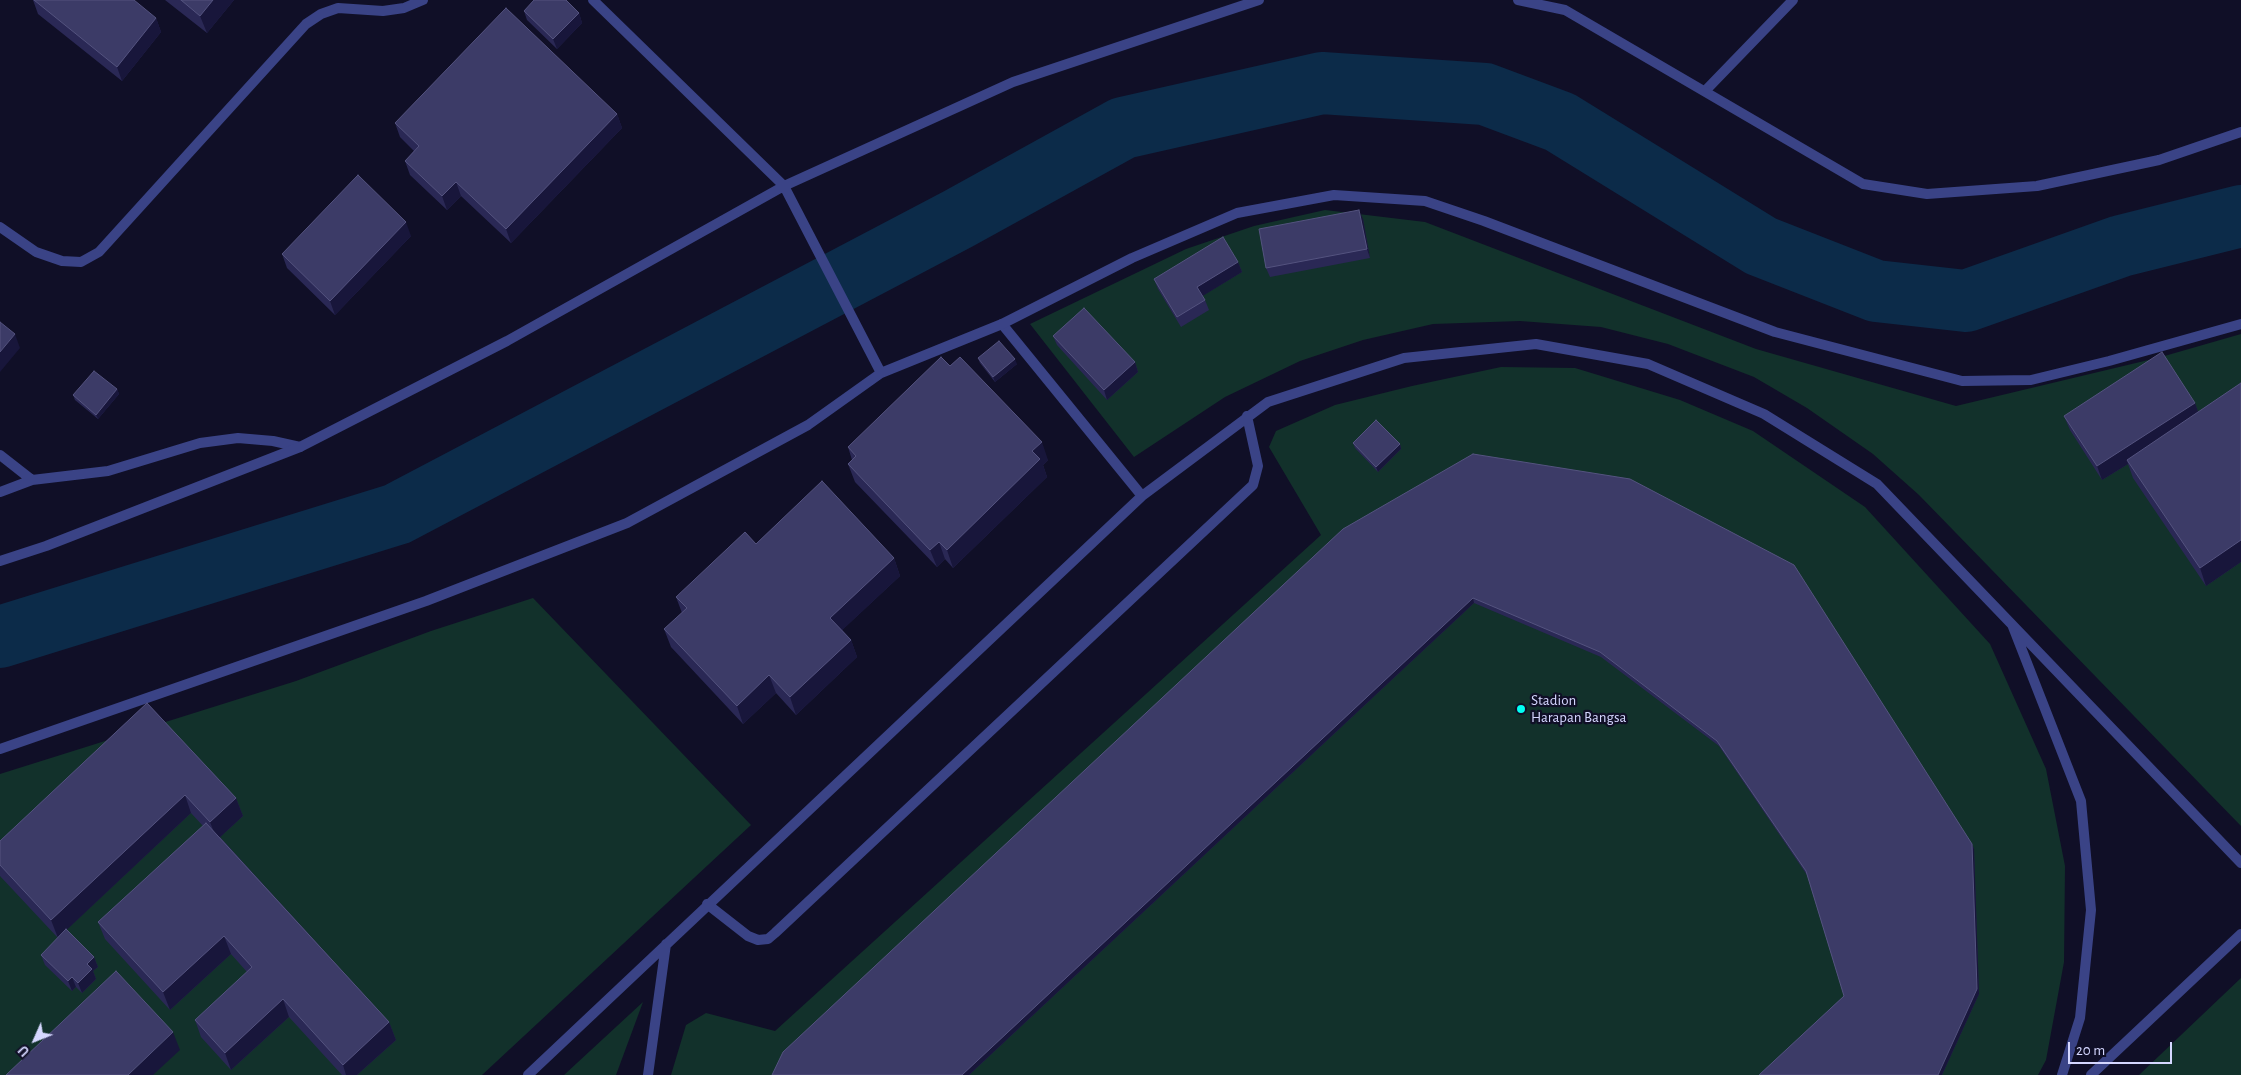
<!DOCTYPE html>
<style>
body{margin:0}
#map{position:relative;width:2241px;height:1075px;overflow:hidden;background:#100f27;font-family:"Alegreya Sans",sans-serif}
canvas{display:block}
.north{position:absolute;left:10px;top:1015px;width:50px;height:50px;-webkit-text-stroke:4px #100f27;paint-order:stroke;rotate:226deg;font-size:14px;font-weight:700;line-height:20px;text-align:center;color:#d5d7ff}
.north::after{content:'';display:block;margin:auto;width:18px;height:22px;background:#d5d7ff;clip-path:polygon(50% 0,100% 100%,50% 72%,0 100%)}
.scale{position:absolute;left:2068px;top:1042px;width:104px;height:22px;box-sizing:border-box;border:2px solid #d5d7ff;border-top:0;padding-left:6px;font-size:15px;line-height:18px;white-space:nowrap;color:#d5d7ff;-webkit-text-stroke:4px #100f27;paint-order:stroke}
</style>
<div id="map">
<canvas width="2241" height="1075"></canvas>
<div class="north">U</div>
<div class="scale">20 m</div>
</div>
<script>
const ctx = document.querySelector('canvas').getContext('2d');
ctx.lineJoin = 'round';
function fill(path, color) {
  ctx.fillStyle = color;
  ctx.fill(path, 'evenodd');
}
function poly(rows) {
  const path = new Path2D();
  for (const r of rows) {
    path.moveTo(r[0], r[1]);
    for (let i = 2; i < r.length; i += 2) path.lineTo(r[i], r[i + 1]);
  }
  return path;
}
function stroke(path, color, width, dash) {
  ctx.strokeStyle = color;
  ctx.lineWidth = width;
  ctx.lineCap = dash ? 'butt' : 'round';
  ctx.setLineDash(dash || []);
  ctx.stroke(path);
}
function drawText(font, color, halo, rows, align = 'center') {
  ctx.font = font + ' "Alegreya Sans",sans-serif';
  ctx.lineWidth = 4.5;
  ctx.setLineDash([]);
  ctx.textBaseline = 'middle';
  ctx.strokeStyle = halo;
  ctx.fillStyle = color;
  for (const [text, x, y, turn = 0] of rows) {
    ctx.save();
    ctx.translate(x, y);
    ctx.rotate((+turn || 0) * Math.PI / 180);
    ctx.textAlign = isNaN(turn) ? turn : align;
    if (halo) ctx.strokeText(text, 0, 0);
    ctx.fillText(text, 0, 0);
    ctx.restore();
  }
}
const green = poly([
 [1325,210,1425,222,1756,349,1956,406,2161,357,2241,334,2241,826,1919,495,1873,454,1807,408,1754,377,1668,344,1601,327,1520,321,1433,324,1363,340,1300,361,1225,397,1134,457,1030,324,1186,249,1254,226],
 [1501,367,1575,368,1680,400,1753,431,1865,507,1990,644,2046,769,2065,866,2064,962,2046,1060,2038,1075,671,1075,686,1025,706,1013,775,1031,1321,535,1269,447,1276,431,1335,405,1412,386],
 [533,598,751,825,482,1075,0,1075,0,774,296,681,431,631],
 [2241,978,2241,1075,2139,1075],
 [643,1002,616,1075,564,1075]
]);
const river = poly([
 [0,637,397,514,958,219,1123,128,1322,83,1485,94,1560,122,1761,246,1876,291,1966,301,2121,246,2241,216]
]);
const lane = poly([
 [1706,90,1793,0],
 [1002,324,1142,496],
 [0,455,32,480],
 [0,492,32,480,108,471,200,443,238,438,273,441,300,447],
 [2013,627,2081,801,2091,910,2080,1018,2062,1075],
 [707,904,748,936,758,940,768,939,775,933,1253,485,1258,466,1247,416],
 [528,1075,1142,496,1268,402,1404,358,1536,344,1648,364,1764,414,1877,484,2241,863],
 [648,1075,666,944],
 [2091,1075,2241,934]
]);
const street = poly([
 [593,0,784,186,881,373],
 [1518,0,1565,10,1863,184,1927,194,2037,186,2159,160,2241,132],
 [0,227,36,252,62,261,81,262,99,252,306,24,321,14,338,8,383,11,404,8,423,0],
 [0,561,46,546,300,447,507,341,784,186,1013,82,1259,0],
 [0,749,426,601,627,523,808,425,881,373,1002,324,1132,258,1237,213,1334,195,1425,201,1484,221,1775,332,1962,381,2031,380,2109,361,2241,324]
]);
const wall = poly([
 [33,0,156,18,161,32,122,81,38,14],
 [165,0,234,0,207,33],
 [524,11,579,13,582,23,557,49,527,20],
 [617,114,622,128,511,243,461,196,447,210,410,175,405,161,414,151,400,137,395,123],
 [1363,219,1370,258,1270,277,1266,268],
 [411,236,335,315,287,268,282,254],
 [1238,262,1242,272,1202,296,1205,300,1209,310,1181,327,1158,289,1154,279],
 [1053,336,1135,362,1138,372,1107,400,1057,345],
 [978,358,1017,364,995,382,980,363],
 [950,366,1048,460,1043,465,1047,477,953,568,945,559,937,567,855,482,848,464,852,460,848,447],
 [2241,383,2241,562,2206,586,2133,478,2128,464,2102,480,2070,430,2064,416,2195,403,2198,412],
 [117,389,119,394,98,419,75,400,73,395],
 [1353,443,1400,444,1401,449,1378,472,1355,448],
 [1473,454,1972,844,1974,849,1979,994,1942,1075,1759,1075,1844,996,1807,875,1719,746,1601,657,1474,603,969,1075,772,1075],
 [894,558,900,576,842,630,851,640,857,657,796,715,776,693,743,724,671,647,664,629,682,613,676,597],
 [147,703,236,798,243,816,220,837,389,1022,396,1040,357,1075,342,1075,289,1017,231,1070,201,1037,195,1020,247,972,231,954,170,1010,105,939,98,922,203,826,191,813,66,930,94,957,98,967,93,971,96,979,82,993,76,987,72,991,45,965,41,955,58,938,0,876,0,841]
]);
const shadedWall = poly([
 [213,0,234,0,207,33,200,16],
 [579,13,582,23,557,49,553,39],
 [156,18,161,32,122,81,117,67],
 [617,114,622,128,511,243,506,229],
 [456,182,461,196,447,210,442,196],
 [1359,210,1363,219,1370,258,1367,249],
 [406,222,411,236,335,315,330,301],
 [1238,262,1242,272,1201,297,1197,287],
 [15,334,20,348,0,372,0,352],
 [1015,359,1017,364,995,382,993,377],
 [1135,362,1138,372,1107,400,1104,390],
 [117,389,119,394,98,419,96,415],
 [2195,403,2200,417,2127,460,2128,464,2102,480,2097,466],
 [1042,442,1048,460,1043,465,1047,477,953,568,947,550,1032,451],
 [1400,444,1401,449,1378,472,1376,467],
 [2241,540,2241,562,2206,586,2200,568],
 [939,542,945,559,937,567,930,550],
 [894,558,900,576,837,635,830,618],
 [1473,598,1474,603,969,1075,962,1075],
 [851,640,857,657,796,715,790,697],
 [769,675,776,693,743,724,737,706],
 [185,795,191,813,58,938,51,920],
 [236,798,243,816,217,840,210,822],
 [1972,844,1974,849,1979,994,1942,1075,1938,1075],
 [224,936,231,954,170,1010,163,992],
 [94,957,98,967,93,971,96,979,82,993,78,983,87,964],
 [72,977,76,987,72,991,68,981],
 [283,999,289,1017,231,1070,225,1053],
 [389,1022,396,1040,357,1075,346,1075,343,1065],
 [173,1032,180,1050,153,1075,128,1075]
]);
const building = poly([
 [34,0,134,0,156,18,117,67,34,0],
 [181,0,213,0,200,16,181,0],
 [534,0,566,0,579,13,553,39,524,11,534,0],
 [506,8,617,114,506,229,456,182,442,196,405,161,419,146,395,123,506,8],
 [358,175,406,222,330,301,282,254,358,175],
 [1359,210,1367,249,1266,268,1259,229,1359,210],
 [1223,237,1238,262,1197,287,1205,300,1177,317,1154,279,1223,237],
 [1084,308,1135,362,1104,390,1053,336,1084,308],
 [0,322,15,334,0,352,0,322],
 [999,341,1015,359,993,377,978,358,999,341],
 [2162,352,2195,403,2097,466,2064,416,2162,352],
 [941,357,950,366,960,357,1042,442,1032,451,1040,459,947,550,939,542,930,550,848,464,856,456,848,447,941,357],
 [94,371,117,389,96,415,73,395,94,371],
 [2241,383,2241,540,2200,568,2127,460,2241,383],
 [1376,420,1400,444,1376,467,1353,443,1376,420],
 [1473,454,1630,479,1794,565,1972,844,1977,989,1938,1075,1759,1075,1844,996,1806,871,1717,741,1600,652,1473,598,962,1075,772,1075,783,1052,1343,529,1473,454],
 [822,481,894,558,830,618,851,640,790,697,769,675,737,706,664,629,687,608,676,597,745,532,756,544,822,481],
 [147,703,236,798,210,822,185,795,51,920,0,865,0,841,147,703],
 [206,823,389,1022,343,1065,283,999,225,1053,195,1020,252,967,224,936,163,992,98,922,206,823],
 [66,929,94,957,87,964,92,969,78,983,72,977,68,981,41,955,66,929],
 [116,971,173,1032,128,1075,6,1075,116,971]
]);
const markers = [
 [1521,709,5,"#01fff2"]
];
const poiNames = [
 ["Stadion",1531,700],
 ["Harapan Bangsa",1531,717]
];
fill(green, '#12312b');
stroke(river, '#0c2b49', 62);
stroke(lane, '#3a4386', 10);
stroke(street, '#3a4386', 10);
fill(wall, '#2a2855');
fill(shadedWall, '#18163b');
fill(building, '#3c3b67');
stroke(building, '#54537f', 1);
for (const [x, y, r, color] of markers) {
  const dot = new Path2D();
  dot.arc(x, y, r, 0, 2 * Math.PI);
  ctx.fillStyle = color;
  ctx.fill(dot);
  stroke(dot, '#100f27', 2);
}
drawText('15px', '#d5d7ff', '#100f27', poiNames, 'left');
</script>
